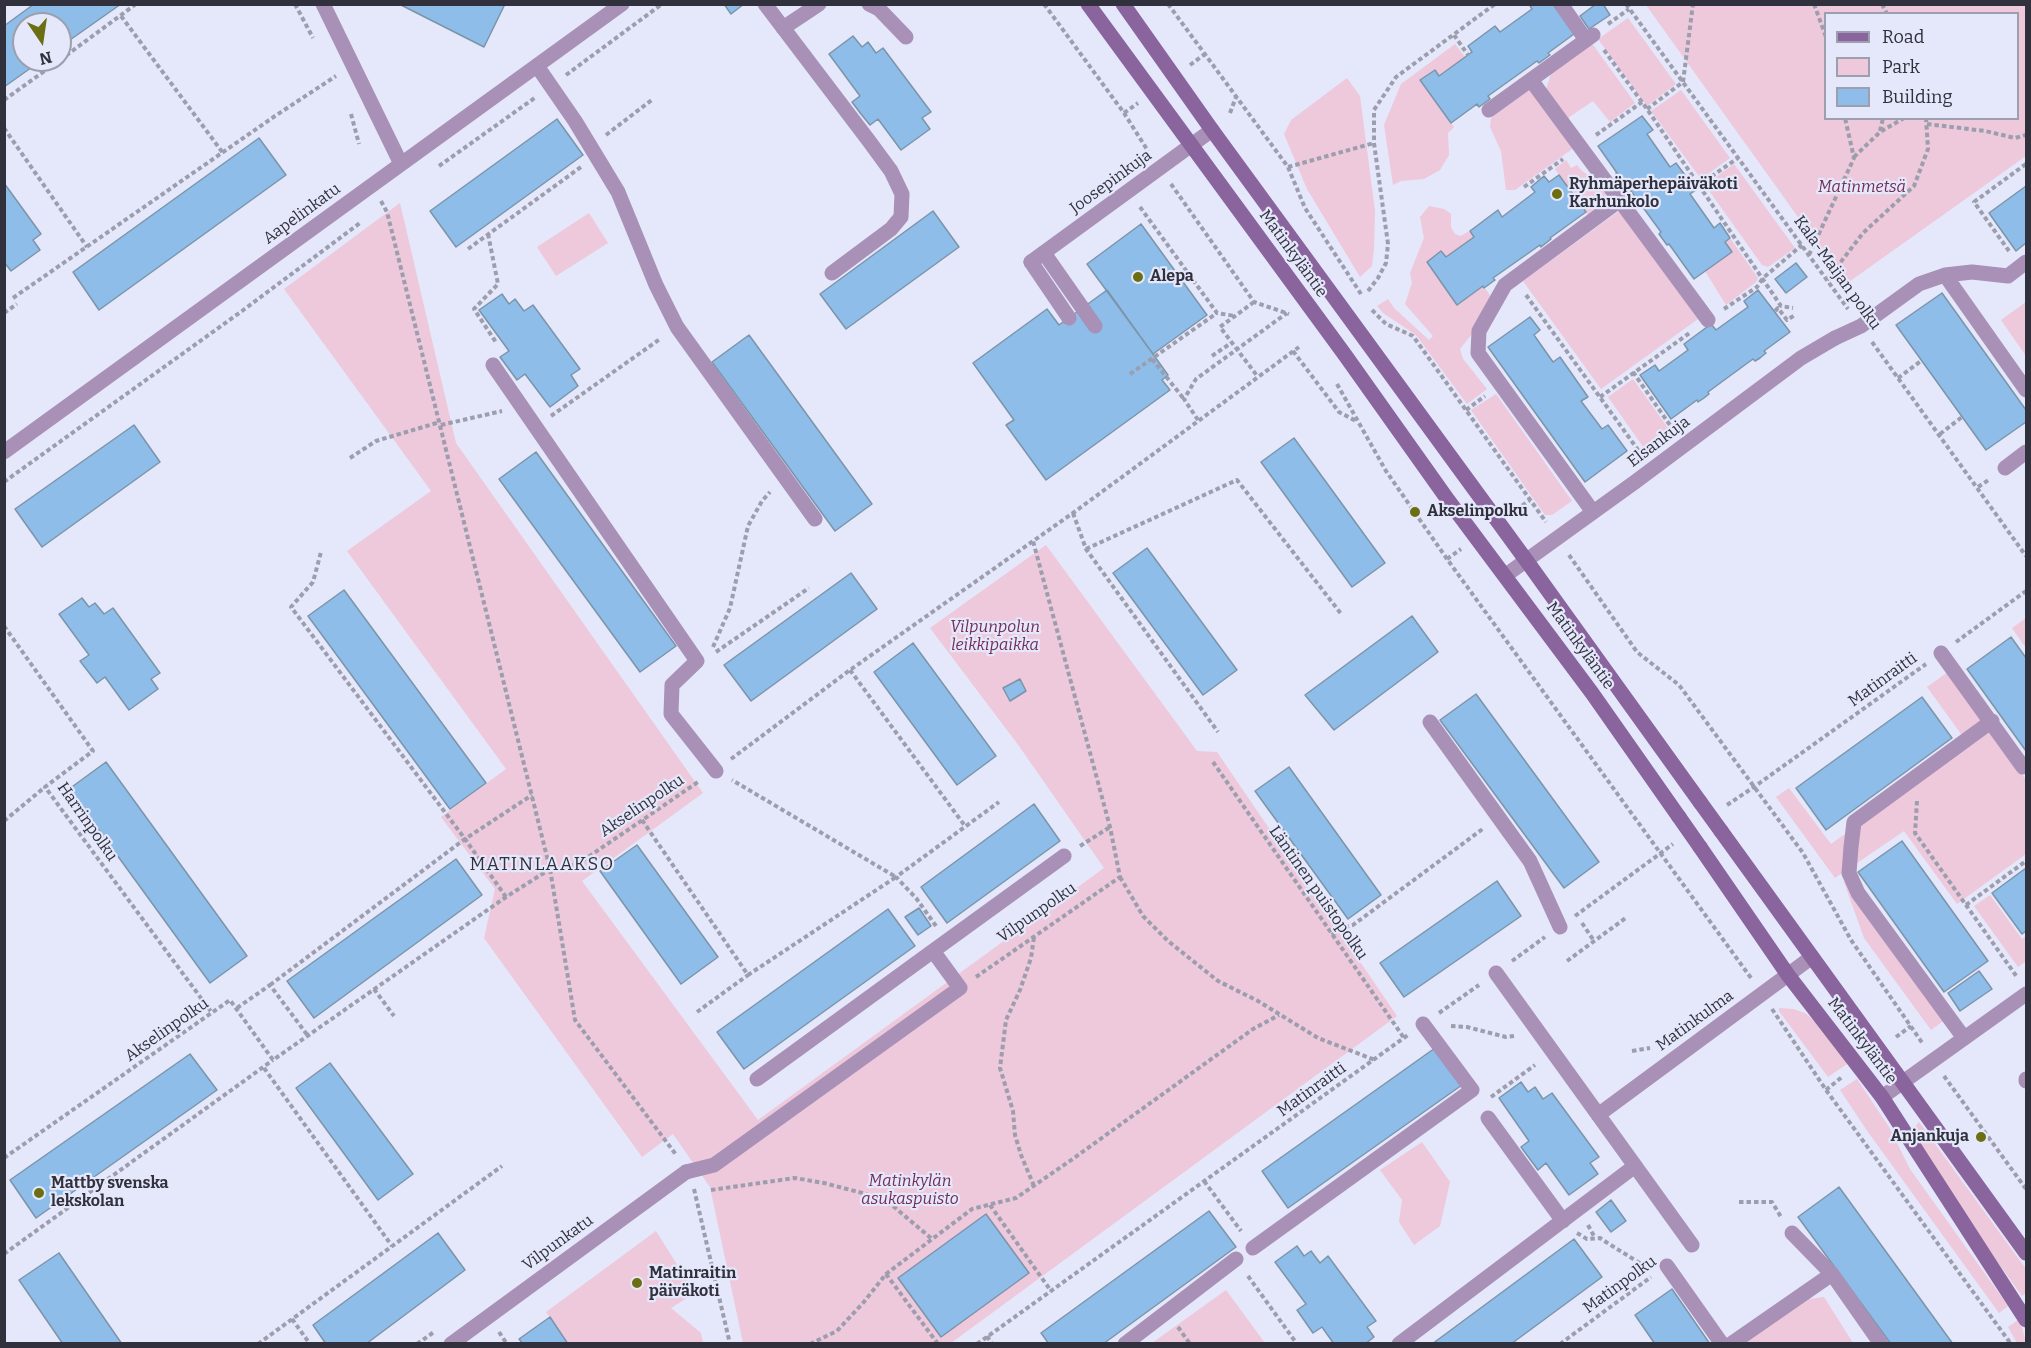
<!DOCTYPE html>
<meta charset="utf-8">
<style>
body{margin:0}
#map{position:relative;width:2031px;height:1348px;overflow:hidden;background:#e5e7fa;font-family:Bitter,serif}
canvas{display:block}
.frame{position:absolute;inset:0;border:6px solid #30313d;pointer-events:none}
.legend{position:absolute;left:1824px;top:12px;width:195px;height:108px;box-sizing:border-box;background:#e5e7fa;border:2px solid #9d9eae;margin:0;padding:8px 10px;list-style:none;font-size:18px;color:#30313d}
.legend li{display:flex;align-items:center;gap:12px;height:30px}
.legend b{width:30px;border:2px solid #9d9eae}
.north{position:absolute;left:12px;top:12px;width:60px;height:60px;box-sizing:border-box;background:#e5e7fa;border:2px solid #9d9eae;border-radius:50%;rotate:167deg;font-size:16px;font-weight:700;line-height:24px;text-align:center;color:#30313d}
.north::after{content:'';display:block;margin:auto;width:21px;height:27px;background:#6b6e13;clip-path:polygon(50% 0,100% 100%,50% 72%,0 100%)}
</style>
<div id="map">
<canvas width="2031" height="1348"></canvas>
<div class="frame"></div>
<ul class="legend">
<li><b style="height:8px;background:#89649d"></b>Road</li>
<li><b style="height:16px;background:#eec8db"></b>Park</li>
<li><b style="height:16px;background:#8dbde8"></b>Building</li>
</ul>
<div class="north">N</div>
</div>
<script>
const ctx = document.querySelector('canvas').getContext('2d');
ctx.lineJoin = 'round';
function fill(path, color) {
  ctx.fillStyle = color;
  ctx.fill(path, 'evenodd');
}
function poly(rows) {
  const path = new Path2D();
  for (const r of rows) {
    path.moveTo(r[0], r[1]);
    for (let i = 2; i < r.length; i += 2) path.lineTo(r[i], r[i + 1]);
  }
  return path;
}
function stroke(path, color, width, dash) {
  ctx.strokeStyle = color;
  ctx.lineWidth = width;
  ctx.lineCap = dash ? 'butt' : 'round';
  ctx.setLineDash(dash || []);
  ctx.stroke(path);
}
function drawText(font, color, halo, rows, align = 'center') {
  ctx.font = font + ' Bitter,serif';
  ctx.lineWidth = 4.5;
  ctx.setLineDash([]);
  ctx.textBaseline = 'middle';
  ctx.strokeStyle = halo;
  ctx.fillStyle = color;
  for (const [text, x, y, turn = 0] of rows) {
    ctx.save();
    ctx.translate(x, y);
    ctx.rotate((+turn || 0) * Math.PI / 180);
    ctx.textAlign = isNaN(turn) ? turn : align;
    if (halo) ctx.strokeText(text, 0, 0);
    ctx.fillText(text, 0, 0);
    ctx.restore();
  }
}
const green = poly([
 [1646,5,2026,5,2026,156,1846,284],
 [1826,14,2018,14,2018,118,1826,118],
 [1628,18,1676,84,1647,106,1598,39],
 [1591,42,1635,103,1610,122,1593,101,1568,118,1546,90,1551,73],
 [1455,44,1465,57,1439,76,1434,70,1421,80,1454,127,1448,133,1449,155,1440,170,1424,179,1401,181,1393,185,1384,125,1401,84],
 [1347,78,1360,96,1375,211,1374,249,1372,266,1360,277,1307,189,1284,134,1291,120],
 [1532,88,1575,147,1515,190,1506,190,1501,151,1490,127,1491,118],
 [1681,90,1730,158,1701,179,1651,111],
 [1566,160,1571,168,1577,165,1582,171,1588,175,1595,172,1607,198,1605,205,1589,217,1555,169],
 [1734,164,1795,248,1768,267,1762,265,1705,185],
 [400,203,456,443,703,793,582,881,758,1120,1104,868,1019,746,930,628,1046,545,1197,751,1217,752,1397,1016,951,1343,743,1343,710,1187,673,1134,642,1157,484,938,495,889,441,817,506,769,347,551,431,491,284,289],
 [1429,206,1444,209,1451,214,1451,227,1455,234,1460,236,1470,231,1474,237,1446,257,1441,252,1427,262,1431,269,1457,305,1483,286,1494,300,1483,320,1460,349,1463,359,1487,389,1467,404,1416,335,1383,313,1377,306,1388,299,1394,308,1429,340,1433,336,1405,304,1412,283,1410,273,1424,238,1420,217],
 [1619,211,1698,319,1601,389,1523,281],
 [589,213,608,243,556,276,537,247],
 [1730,238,1758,278,1756,282,1726,305,1705,271,1725,242],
 [2026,302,2026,356,2001,320],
 [1633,379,1668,428,1644,448,1608,397],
 [1496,394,1572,501,1552,515,1545,515,1471,410],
 [2026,618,2026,648,2012,628],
 [1948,672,2026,780,2026,854,1957,904,1904,831,1835,878,1776,797,1789,788,1831,844,1969,745,1927,687],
 [1849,879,1946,1019,1931,1030,1864,938,1844,882],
 [1990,895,2022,939,2026,936,2026,961,2018,967,1974,906],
 [1779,1008,1793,1009,1805,1013,1816,1022,1847,1064,1828,1077,1779,1011],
 [1857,1079,1889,1127,1910,1169,2008,1306,1999,1313,1868,1132,1840,1090],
 [1919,1122,2026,1269,2026,1293,2022,1296,1946,1190,1925,1156,1915,1127],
 [1422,1142,1450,1182,1440,1226,1414,1245,1399,1222,1402,1200,1380,1170],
 [656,1231,695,1293,671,1308,701,1333,703,1343,568,1343,546,1312],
 [1226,1290,1265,1343,1152,1343],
 [1824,1297,1853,1343,1741,1344,1809,1299],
 [2018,1320,2022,1327,2026,1343,2017,1343,2008,1327]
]);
const building = poly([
 [34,4,121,4,60,47,60,24,24,24,24,60,42,60,4,87,4,26,34,4],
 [399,4,505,4,484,47,399,4],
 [724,4,744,4,731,14,724,4],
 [1529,4,1553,4,1574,34,1548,53,1550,55,1539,63,1537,61,1488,96,1490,99,1479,107,1477,104,1451,123,1420,80,1435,70,1439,76,1472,52,1468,46,1495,26,1500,32,1532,9,1529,4],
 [1596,4,1603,4,1610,15,1589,29,1580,16,1596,4],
 [853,36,862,47,868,42,876,53,883,48,931,112,922,118,930,129,901,150,878,119,870,125,861,114,852,102,860,96,829,54,853,36],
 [1642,116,1653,130,1647,134,1670,167,1676,163,1696,190,1690,194,1714,228,1720,223,1730,238,1725,242,1732,252,1694,279,1669,244,1667,245,1659,234,1661,232,1625,183,1623,184,1616,173,1617,173,1598,146,1642,116],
 [557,119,583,155,456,247,430,211,557,119],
 [259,138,286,175,99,310,73,272,259,138],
 [1559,175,1586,212,1550,238,1551,239,1541,247,1540,245,1493,278,1495,280,1484,288,1483,286,1457,305,1427,262,1441,251,1446,257,1474,237,1470,231,1498,210,1502,217,1535,192,1531,187,1544,176,1549,182,1559,175],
 [4,183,41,234,33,240,40,250,11,271,4,262,4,183],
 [2026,186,2026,243,2016,251,1989,213,2026,186],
 [933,211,959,247,846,329,820,294,933,211],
 [1141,224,1207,315,1153,354,1087,264,1141,224],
 [1796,263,1807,277,1786,293,1775,279,1796,263],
 [1107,290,1168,375,1162,380,1170,390,1046,480,1006,425,1014,420,973,363,1047,309,1059,325,1107,290],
 [1758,290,1790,332,1764,351,1766,353,1760,358,1755,361,1753,359,1708,392,1709,394,1704,398,1698,402,1697,400,1671,419,1640,375,1655,365,1659,371,1688,350,1684,344,1711,324,1716,330,1748,307,1744,301,1758,290],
 [1942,293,2026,410,2026,422,1986,450,1896,325,1942,293],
 [502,294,509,304,515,299,524,311,533,305,580,369,571,375,578,386,550,407,525,374,517,380,500,357,509,351,479,310,502,294],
 [1530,317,1540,330,1534,335,1553,362,1560,357,1588,397,1581,401,1602,429,1608,425,1627,451,1585,482,1488,347,1530,317],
 [749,335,872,504,835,531,712,362,749,335],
 [134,425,160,462,42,547,15,509,134,425],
 [1294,438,1385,563,1352,587,1261,462,1294,438],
 [536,452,676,646,640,672,499,479,536,452],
 [1147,548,1237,670,1203,695,1113,573,1147,548],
 [851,573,877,609,751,701,724,665,851,573],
 [344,590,486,783,450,809,308,616,344,590],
 [82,598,89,607,95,603,104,614,113,608,160,673,151,679,158,689,129,710,105,677,97,683,80,661,89,655,59,614,82,598],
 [1412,616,1438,652,1334,730,1305,695,1412,616],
 [2011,637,2026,658,2026,751,1967,669,2011,637],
 [913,643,996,756,957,785,874,672,913,643],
 [1020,679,1026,691,1010,701,1003,688,1020,679],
 [1476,694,1599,862,1564,888,1440,720,1476,694],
 [1922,697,1952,738,1826,830,1796,788,1922,697],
 [106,762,247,956,210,983,69,789,106,762],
 [1289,767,1381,895,1348,919,1255,791,1289,767],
 [1034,804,1060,841,947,923,921,887,1034,804],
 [1902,841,1988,961,1944,992,1858,872,1902,841],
 [637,845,718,957,681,984,600,871,637,845],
 [456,859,482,895,314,1018,287,981,456,859],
 [2026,868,2026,931,2022,934,1992,893,2026,868],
 [1497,881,1521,916,1404,997,1380,963,1497,881],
 [919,908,931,926,918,935,905,917,919,908],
 [888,909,915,946,744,1069,717,1032,888,909],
 [1979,971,1992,989,1960,1011,1948,993,1979,971],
 [1435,1048,1462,1085,1288,1208,1262,1171,1435,1048],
 [190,1054,217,1090,36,1218,10,1180,190,1054],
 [330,1063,413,1174,378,1200,296,1088,330,1063],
 [1521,1082,1528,1092,1535,1087,1543,1099,1552,1093,1599,1157,1590,1163,1598,1174,1569,1195,1546,1163,1538,1170,1521,1147,1529,1141,1499,1098,1521,1082],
 [1839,1187,1953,1344,1891,1344,1798,1217,1839,1187],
 [1611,1200,1626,1221,1611,1232,1596,1212,1611,1200],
 [1209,1211,1236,1247,1103,1344,1049,1344,1041,1333,1209,1211],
 [986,1214,1029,1273,941,1337,898,1278,986,1214],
 [438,1233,465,1270,366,1344,326,1344,313,1325,438,1233],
 [1574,1239,1602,1277,1511,1344,1432,1344,1574,1239],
 [1297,1246,1304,1256,1311,1251,1320,1263,1328,1256,1376,1321,1367,1327,1374,1337,1365,1344,1334,1344,1322,1327,1313,1333,1297,1310,1306,1304,1275,1262,1297,1246],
 [59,1253,122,1344,63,1344,19,1280,59,1253],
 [1672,1289,1710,1344,1655,1344,1635,1315,1672,1289],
 [550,1317,568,1344,523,1344,519,1339,550,1317]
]);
const path = poly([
 [295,4,313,38],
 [1044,4,1124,113,1148,151],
 [1168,4,1288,167,1305,208,1361,294],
 [1626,4,1848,309],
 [1814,4,1826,37],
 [1882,4,1887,14],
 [121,16,223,153],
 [1608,24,1629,9],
 [1454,35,1468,55],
 [1604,50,1647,109,1781,306,1793,308],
 [60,60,136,4],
 [1190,65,1205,54],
 [566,75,662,4],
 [4,100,60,60],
 [1647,109,1683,82,1693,4],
 [1124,113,1138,103],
 [1230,113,1236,97],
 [351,114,359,144],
 [1927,124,1985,131,2015,138,2026,135],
 [4,128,87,247],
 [1880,131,1883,118],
 [606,135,653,99],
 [1596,135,1642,102],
 [1854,157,1880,132,1904,118],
 [439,166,536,97],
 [1288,167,1374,143],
 [1171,184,1254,302,1289,314],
 [1699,185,1738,158],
 [1524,187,1563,159],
 [381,201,387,212,550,869,575,1020,677,1156],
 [1140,207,1217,313,1235,316],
 [488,234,498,284,474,309,497,344],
 [468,249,581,167],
 [2009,251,1974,202,2026,164],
 [1809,255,1854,158,1845,118],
 [1827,280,1863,233,1914,186,1928,149,1926,118],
 [1368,291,1378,278,1386,263,1388,244,1374,143,1374,110,1396,77,1495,4],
 [1526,295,1641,454],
 [13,298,275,116,336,76],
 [1254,302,1220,327,1258,377],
 [1724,309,1757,287,1763,278,1802,245],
 [1372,310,1386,324,1413,336,1546,522],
 [1775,311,1778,308,1787,320,1795,315],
 [4,313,17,304],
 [1872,342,2026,556],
 [1293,351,1339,412,1356,421],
 [1212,356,1231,343],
 [1152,359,1184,399],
 [1633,372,1672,428],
 [1130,374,1217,313],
 [1898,378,1921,361],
 [1337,384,1386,471,1447,559,1751,978],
 [1600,397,1691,332],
 [1466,410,1485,396],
 [551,416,660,339],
 [1198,420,1184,399,1196,379,1287,313],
 [441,425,502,411],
 [1940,434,1962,417],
 [350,458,376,441,440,422],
 [4,482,242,311,360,223],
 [1978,487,1990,479],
 [1516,510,1530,500],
 [1073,513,1086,549,1218,732],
 [1086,549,1237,480,1342,615],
 [1569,555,1637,652,1679,685,1803,853,1851,940,1923,1044],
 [1447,559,1461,549],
 [4,626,93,751,45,787,212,1013],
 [1956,642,2026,591],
 [713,647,730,608,748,526,762,501,770,492],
 [716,652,809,588],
 [850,670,965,826],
 [731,759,850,670,1073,513,1299,347],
 [1213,762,1404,1038],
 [1917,801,1915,833,2017,977],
 [1727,805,1754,787,1926,664],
 [642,820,748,975,896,877,732,780],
 [4,821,45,787],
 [1080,846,1110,827],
 [1120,877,1143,916,1168,941,1218,981,1258,1001,1318,1038,1375,1060],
 [506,897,465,839,532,795],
 [1966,905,2026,861],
 [1575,916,1673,844],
 [1582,923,1594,941],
 [936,926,916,898,896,877,999,802],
 [1332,935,1342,928,1353,925,1484,828],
 [1512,961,1545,937],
 [1567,961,1627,917],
 [976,977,1120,877,1110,827,1033,541],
 [270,985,465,839,291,607,313,582,321,552],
 [374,989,394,1016],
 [237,1008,270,985,308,1036],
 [1772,1009,1826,1090,2011,1344],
 [697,1012,748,975],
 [1439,1013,1479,985],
 [1451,1026,1467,1027,1506,1037,1514,1036],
 [1896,1037,1911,1026],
 [1632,1051,1650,1048],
 [264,1068,392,1246],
 [1944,1076,2026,1189],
 [1826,1090,1842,1077],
 [1491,1097,1535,1065],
 [4,1158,230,1000,273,1060,506,897,550,869,578,864,698,782],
 [1204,1181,1241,1231],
 [1034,1186,1021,1155,1015,1135,1013,1111,1000,1068,1006,1020,1020,990,1031,958,1034,937],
 [694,1189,730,1344],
 [711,1190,795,1178,824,1183,866,1194,893,1206,932,1239],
 [1739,1202,1772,1202,1781,1217],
 [990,1205,1051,1291],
 [1588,1225,1595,1238],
 [1577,1233,1587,1239,1600,1238,1606,1242,1646,1267],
 [4,1254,273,1060],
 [886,1274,938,1344],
 [1248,1276,1297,1344],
 [292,1319,310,1344],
 [1178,1327,1190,1344],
 [499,1332,507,1344],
 [987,1336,992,1344],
 [258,1344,502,1166],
 [417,1344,434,1332],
 [810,1344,837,1331,863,1303,886,1274,972,1209,1016,1198,1074,1158,1253,1029,1279,1015],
 [977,1344,1408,1035],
 [1560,1344,1651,1277]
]);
const lane = poly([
 [765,4,869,141,891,171,902,194,901,217,891,229,832,273],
 [869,4,879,9,906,37],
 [1561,4,1586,40],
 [783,28,819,4],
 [537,66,575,121,618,192,656,285,677,327,815,519],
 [1531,80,1708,320],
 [1489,110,1593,35],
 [1044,253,1095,326],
 [1031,262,1069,318],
 [1945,275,2026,390],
 [1835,338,1861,326,1919,284,1945,275,1972,272,2008,276,2026,262],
 [493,365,697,661,672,685,671,714,716,771],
 [2005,468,2026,452],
 [1593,512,1478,353,1479,331,1505,285,1620,200],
 [1941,653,2023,767],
 [1430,722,1530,861,1560,927],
 [1964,1038,1858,893,1849,873,1851,847,1854,822,1992,721],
 [757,1079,933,951],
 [2026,1079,2026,1081],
 [1488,1118,1563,1221],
 [686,1172,714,1165,960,988,933,951,1064,856],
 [1792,1233,1832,1274,1881,1344],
 [1253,1248,1472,1090,1423,1024],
 [1667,1266,1722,1344],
 [1125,1344,1236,1259],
 [1399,1344,1635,1166],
 [1731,1344,1832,1274]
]);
const street = poly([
 [323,4,401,164],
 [1031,262,1212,130],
 [4,452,622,4],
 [1506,575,1635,482,1801,358,1835,338],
 [1496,973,1692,1245],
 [1882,1097,2026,994],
 [1598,1115,1812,957],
 [451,1344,686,1172]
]);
const secondary = poly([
 [1088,4,1345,355,1448,500,1592,693,1679,817],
 [1123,4,1212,130,1526,560,1700,802],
 [1721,831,2026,1253],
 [1700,847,1788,975,1882,1097,2026,1320]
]);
const secondaryBridge = poly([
 [1700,802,1721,831],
 [1679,817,1700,847]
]);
const markers = [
 [1557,194,6,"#6b6e13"],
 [1138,277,6,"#6b6e13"],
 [1415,512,6,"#6b6e13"],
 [1981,1137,6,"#6b6e13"],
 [39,1193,6,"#6b6e13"],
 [637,1283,6,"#6b6e13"]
];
const streetNames = [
 ["Joosepinkuja",1111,182,-36],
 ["Aapelinkatu",302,214,-36],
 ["Matinkyläntie",1293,254,54],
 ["Kala-Maijan polku",1837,273,54],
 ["Elsankuja",1659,442,-37],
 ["Matinkyläntie",1580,646,54],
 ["Matinraitti",1883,680,-36],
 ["Akselinpolku",642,806,-34],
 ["Harrinpolku",87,822,55],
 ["Läntinen puistopolku",1318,893,55],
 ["Vilpunpolku",1037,913,-35],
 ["Matinkulma",1695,1021,-36],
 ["Akselinpolku",167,1030,-35],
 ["Matinkyläntie",1862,1041,53],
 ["Matinraitti",1312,1090,-36],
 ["Vilpunkatu",558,1243,-36],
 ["Matinpolku",1620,1285,-36]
];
const poiNames = [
 ["Ryhmäperhepäiväkoti",1569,185],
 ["Karhunkolo",1569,203],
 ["Alepa",1150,277],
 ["Akselinpolku",1427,512],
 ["Anjankuja",1969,1137,"right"],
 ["Mattby svenska",51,1184],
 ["lekskolan",51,1202],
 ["Matinraitin",649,1274],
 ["päiväkoti",649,1292]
];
const parkNames = [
 ["Matinmetsä",1862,188],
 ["Vilpunpolun",995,628],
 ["leikkipaikka",995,646],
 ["Matinkylän",910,1182],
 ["asukaspuisto",910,1200]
];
const neighbourhoodNames = [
 ["MATINLAAKSO",542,865]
];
fill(green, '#eec8db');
fill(building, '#8dbde8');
stroke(building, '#7c94aa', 1.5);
stroke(path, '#9c9eae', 4, [4.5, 3]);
stroke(lane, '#a990b7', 15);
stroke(street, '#a990b7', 15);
stroke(secondary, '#89649d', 15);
stroke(secondaryBridge, '#89649d', 15);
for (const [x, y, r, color] of markers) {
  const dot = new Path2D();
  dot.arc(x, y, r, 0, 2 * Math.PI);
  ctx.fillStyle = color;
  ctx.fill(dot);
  stroke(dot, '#e5e7fa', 2);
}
drawText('16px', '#30313d', '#e5e7fa', streetNames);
drawText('bold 16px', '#30313d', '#e5e7fa', poiNames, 'left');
drawText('italic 16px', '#732d57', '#e5e7fa', parkNames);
ctx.letterSpacing = '1.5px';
drawText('18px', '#30313d', '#e5e7fa', neighbourhoodNames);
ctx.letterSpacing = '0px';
</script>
